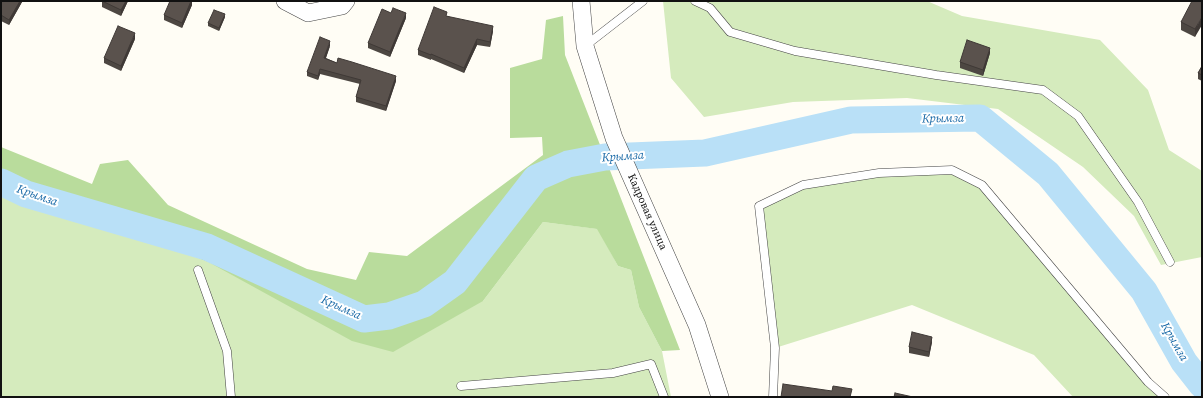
<!DOCTYPE html>
<meta charset="utf-8">
<style>
body{margin:0}
#map{position:relative;width:1203px;height:398px;overflow:hidden;background:#fffdf5;font-family:"Source Serif 4",serif}
canvas{display:block}
.frame{position:absolute;inset:0;border:2px solid #111;pointer-events:none}
</style>
<div id="map">
<canvas width="1203" height="398"></canvas>
<div class="frame"></div>
</div>
<script>
const ctx = document.querySelector('canvas').getContext('2d');
ctx.lineJoin = 'round';
function fill(path, color) {
  ctx.fillStyle = color;
  ctx.fill(path, 'evenodd');
}
function poly(rows) {
  const path = new Path2D();
  for (const r of rows) {
    path.moveTo(r[0], r[1]);
    for (let i = 2; i < r.length; i += 2) path.lineTo(r[i], r[i + 1]);
  }
  return path;
}
function stroke(path, color, width, dash) {
  ctx.strokeStyle = color;
  ctx.lineWidth = width;
  ctx.lineCap = dash ? 'butt' : 'round';
  ctx.setLineDash(dash || []);
  ctx.stroke(path);
}
function drawText(font, color, halo, rows, align = 'center') {
  ctx.font = font + ' "Source Serif 4",serif';
  ctx.lineWidth = 4;
  ctx.setLineDash([]);
  ctx.textBaseline = 'middle';
  ctx.strokeStyle = halo;
  ctx.fillStyle = color;
  for (const [text, x, y, turn = 0] of rows) {
    ctx.save();
    ctx.translate(x, y);
    ctx.rotate((+turn || 0) * Math.PI / 180);
    ctx.textAlign = isNaN(turn) ? turn : align;
    if (halo) ctx.strokeText(text, 0, 0);
    ctx.fillText(text, 0, 0);
    ctx.restore();
  }
}
const green = poly([
 [663,1,927,1,962,16,1100,40,1148,90,1169,150,1202,171,1202,257,1161,265,1134,216,1083,167,998,109,907,98,793,102,704,117,671,78],
 [952,170,982,185,1165,397,1073,397,1034,355,912,305,775,348,759,206,803,185,879,173],
 [1,192,5,195,59,202,122,214,155,240,212,264,483,301,543,222,598,229,618,266,631,270,639,307,662,351,671,397,1,397]
]);
const forest = poly([
 [563,16,565,55,680,350,662,351,639,307,631,270,618,266,597,229,543,222,483,301,393,352,352,341,212,264,155,240,122,214,60,202,48,211,5,195,1,192,1,147,92,184,100,164,128,160,168,205,307,269,356,280,369,252,407,256,543,155,542,137,510,138,510,68,542,59,546,20]
]);
const river = poly([
 [1,182,26,194,207,247,364,319,389,316,424,304,455,282,536,178,568,164,605,157,705,153,851,120,980,118,1048,174,1144,291,1184,362,1202,385]
]);
const lane = poly([
 [695,1,710,8,730,32,795,51,936,75,1043,90,1078,116,1138,202,1170,262],
 [585,46,643,1],
 [198,270,227,351,231,397],
 [461,386,613,373,651,364,664,397],
 [773,397,775,348,759,206,803,185,879,173,952,170,982,185,1148,382,1165,397]
]);
const street = poly([
 [285,1,308,13,342,6,346,1],
 [581,1,585,46,614,138,697,325,720,397]
]);
const wall = poly([
 [1,1,22,1,22,2,9,25,1,21],
 [102,1,128,1,121,16,102,7],
 [192,1,192,5,182,28,164,20,164,15],
 [1202,1,1195,37,1181,30,1181,22],
 [447,16,493,31,490,47,477,45,464,73,431,59,431,60,418,55,418,50],
 [225,17,219,31,208,26,208,23],
 [406,18,390,57,368,48,368,43],
 [135,39,121,71,104,63,104,58],
 [330,46,326,58,337,63,396,81,386,111,356,102,356,97,360,84,320,74,318,80,307,76,307,72],
 [990,53,983,76,960,68,960,62],
 [1202,66,1202,81,1198,79,1198,73],
 [932,342,929,357,909,353,909,347]
]);
const shadedWall = poly([
 [20,1,22,1,22,2,9,25,9,20],
 [126,1,128,1,121,16,121,10],
 [191,1,192,1,192,5,182,28,182,23],
 [406,13,406,18,390,57,390,52],
 [225,14,225,17,219,31,219,28],
 [1202,17,1202,25,1195,37,1195,29],
 [493,26,493,31,490,47,490,42],
 [135,33,135,39,121,71,121,66],
 [477,39,477,45,464,73,464,68],
 [330,41,330,46,324,63,324,58],
 [990,48,990,53,983,76,983,70],
 [320,69,320,74,318,80,318,76],
 [396,76,396,81,386,111,386,106],
 [932,337,932,342,929,357,929,352]
]);
const building = poly([
 [1,1,20,1,9,20,1,15,1,1],
 [102,1,126,1,121,10,102,1],
 [170,1,191,1,182,23,164,15,170,1],
 [1192,1,1202,1,1202,17,1195,29,1181,22,1192,1],
 [434,7,447,12,446,16,493,26,490,42,477,39,464,68,431,54,431,55,418,50,434,7],
 [393,8,406,13,390,52,368,43,382,9,391,13,393,8],
 [214,10,225,14,219,28,208,23,214,10],
 [118,26,135,33,121,66,104,58,118,26],
 [320,37,330,41,324,58,337,63,338,58,352,62,396,76,386,106,356,97,361,80,320,69,318,76,307,72,320,37],
 [967,40,990,48,983,70,960,62,967,40],
 [1202,66,1202,75,1198,73,1202,66],
 [912,332,932,337,929,352,909,347,912,332],
 [783,384,832,391,833,386,852,389,850,397,781,397,783,384],
 [895,393,913,397,894,397,895,393]
]);
const streetNames = [
 ["Кадровая улица",647,212,66]
];
const waterNames = [
 ["Крымза",943,119,-1],
 ["Крымза",623,157,-4],
 ["Крымза",37,196,19],
 ["Крымза",341,308,24],
 ["Крымза",1174,342,60]
];
fill(green, '#d5ebbd');
fill(forest, '#b9dc9c');
stroke(river, '#b9e0f7', 27);
stroke(lane, '#444', 9);
stroke(street, '#444', 18);
stroke(lane, '#fff', 8);
stroke(street, '#fff', 17);
fill(wall, '#4d4742');
fill(shadedWall, '#3f3936');
fill(building, '#5a524d');
stroke(building, '#3f3936', 1);
drawText('11px', '#111', '#fff', streetNames);
drawText('italic 12px', '#1768a6', '#fff', waterNames);
</script>
